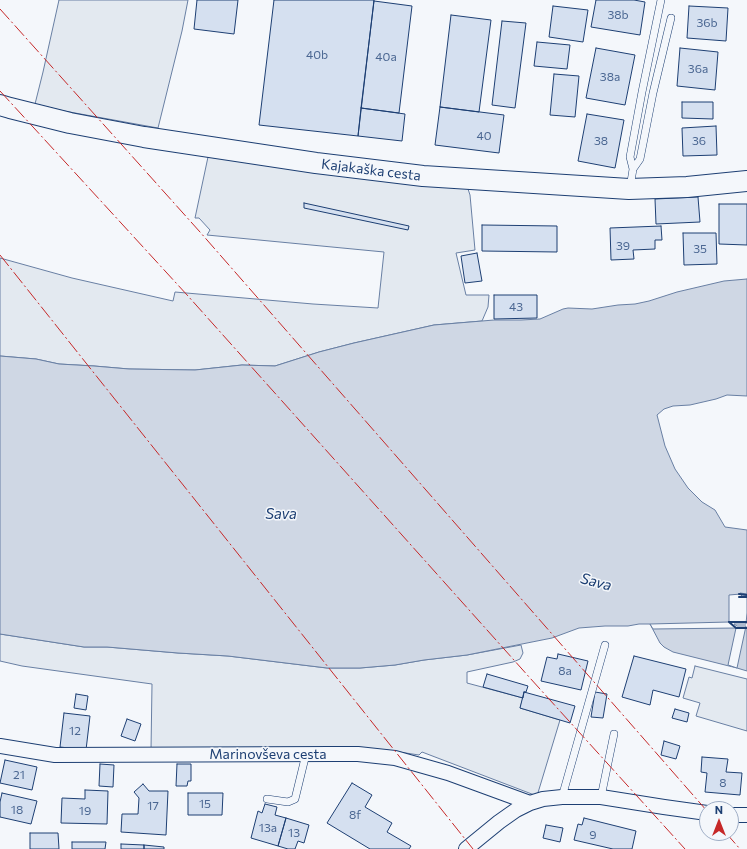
<!DOCTYPE html>
<meta charset="utf-8">
<style>
body{margin:0}
#map{position:relative;width:747px;height:849px;overflow:hidden;background:#f4f7fb;font-family:Commissioner,sans-serif}
canvas{display:block}
.north{position:absolute;left:699px;top:801px;width:40px;height:40px;box-sizing:border-box;background:#f4f7fb;border:1px solid #9eadc5;border-radius:50%;rotate:0deg;font-size:11px;font-weight:700;line-height:16px;text-align:center;color:#1d3f73}
.north::after{content:'';display:block;margin:auto;width:14px;height:18px;background:#c62828;clip-path:polygon(50% 0,100% 100%,50% 72%,0 100%)}
</style>
<div id="map">
<canvas width="747" height="849"></canvas>
<div class="north">N</div>
</div>
<script>
const ctx = document.querySelector('canvas').getContext('2d');
ctx.lineJoin = 'round';
function fill(path, color) {
  ctx.fillStyle = color;
  ctx.fill(path, 'evenodd');
}
function poly(rows) {
  const path = new Path2D();
  for (const r of rows) {
    path.moveTo(r[0], r[1]);
    for (let i = 2; i < r.length; i += 2) path.lineTo(r[i], r[i + 1]);
  }
  return path;
}
function stroke(path, color, width, dash) {
  ctx.strokeStyle = color;
  ctx.lineWidth = width;
  ctx.lineCap = dash ? 'butt' : 'round';
  ctx.setLineDash(dash || []);
  ctx.stroke(path);
}
function drawText(font, color, halo, rows, align = 'center') {
  ctx.font = font + ' Commissioner,sans-serif';
  ctx.lineWidth = 3;
  ctx.setLineDash([]);
  ctx.textBaseline = 'middle';
  ctx.strokeStyle = halo;
  ctx.fillStyle = color;
  for (const [text, x, y, turn = 0] of rows) {
    ctx.save();
    ctx.translate(x, y);
    ctx.rotate((+turn || 0) * Math.PI / 180);
    ctx.textAlign = isNaN(turn) ? turn : align;
    if (halo) ctx.strokeText(text, 0, 0);
    ctx.fillText(text, 0, 0);
    ctx.restore();
  }
}
const green = poly([
 [59,0,188,0,182,31,158,128,64,111,35,104,43,72,59,0],
 [208,157,465,186,468,189,470,195,475,250,456,253,466,295,489,295,488,307,482,321,434,325,354,343,319,352,275,366,242,365,195,370,129,369,94,366,59,364,36,359,0,356,0,258,72,278,173,301,175,292,313,304,378,308,384,252,207,235,210,230,199,218,195,218,208,157],
 [0,634,84,647,107,647,178,653,228,656,327,668,360,668,395,665,424,660,467,655,521,645,523,653,520,659,513,662,467,672,467,683,523,698,520,708,560,720,537,796,422,752,419,755,386,750,326,748,151,750,152,684,22,666,0,661,0,634],
 [695,666,747,679,747,731,696,716,700,703,683,698,689,677,692,678,695,666]
]);
const water = poly([
 [747,279,747,396,727,395,716,399,690,405,673,406,664,409,657,415,665,446,675,469,688,488,702,502,715,510,725,527,747,530,747,594,740,593,739,594,747,595,747,622,730,622,736,628,747,628,747,671,737,668,673,652,664,647,660,643,650,624,639,624,628,626,605,626,579,628,552,638,467,655,424,660,395,665,360,668,327,668,228,656,178,653,107,647,84,647,0,634,0,356,36,359,59,364,94,366,129,369,195,370,242,365,275,366,319,352,354,343,434,325,494,320,521,320,540,319,563,309,568,308,592,309,618,305,635,304,649,301,677,292,724,281,747,279]
]);
const pier = poly([
 [741,594,742,597,747,597,747,613,746,624,734,624,737,626,746,626,737,668,728,665,736,628,653,629,650,624,729,622,729,595,741,594]
]);
const building = poly([
 [197,0,238,0,234,34,194,29,197,0],
 [274,0,374,0,358,136,259,125,274,0],
 [596,0,634,0,645,2,640,35,591,27,596,0],
 [374,1,412,6,399,113,361,108,374,1],
 [553,6,588,10,583,42,549,37,553,6],
 [689,6,728,8,726,41,687,38,689,6],
 [451,15,491,20,479,112,440,107,451,15],
 [502,21,526,23,515,108,492,105,502,21],
 [537,42,570,45,567,69,534,66,537,42],
 [596,48,635,55,625,105,586,98,596,48],
 [680,48,718,52,715,90,677,86,680,48],
 [554,74,579,76,575,117,550,115,554,74],
 [682,102,713,102,713,119,682,118,682,102],
 [440,107,504,115,499,153,435,145,440,107],
 [361,108,405,114,402,141,358,136,361,108],
 [587,114,624,120,615,168,578,161,587,114],
 [716,126,717,155,683,156,682,128,716,126],
 [698,197,700,222,656,224,655,199,698,197],
 [304,203,409,226,408,230,304,208,304,203],
 [719,204,747,204,747,245,719,244,719,204],
 [482,225,557,226,557,252,482,251,482,225],
 [661,226,662,240,655,240,655,249,633,250,634,259,611,260,610,228,661,226],
 [683,233,716,233,717,264,684,265,683,233],
 [477,253,482,281,465,283,461,256,477,253],
 [494,295,537,295,537,318,494,319,494,295],
 [558,654,588,661,581,690,541,681,547,657,557,659,558,654],
 [634,656,686,669,679,697,653,690,650,705,622,697,634,656],
 [487,674,528,686,526,692,524,692,523,698,483,687,487,674],
 [524,692,575,706,570,723,520,708,524,692],
 [595,692,607,694,603,718,591,717,595,692],
 [76,694,88,696,86,710,74,708,76,694],
 [675,709,689,713,687,722,672,718,675,709],
 [64,713,90,716,86,750,60,747,64,713],
 [127,719,141,724,135,741,121,736,127,719],
 [664,741,680,746,676,759,661,755,664,741],
 [702,757,728,759,726,772,742,773,740,795,705,792,707,773,701,772,702,757],
 [5,760,37,767,32,790,0,783,5,760],
 [100,764,114,765,113,787,99,786,100,764],
 [177,764,191,764,191,781,188,781,187,786,176,786,177,764],
 [352,783,372,795,365,807,392,823,387,832,411,846,409,849,370,849,327,823,352,783],
 [143,784,149,791,168,791,166,835,121,832,122,814,138,814,139,798,134,792,143,784],
 [85,790,108,791,107,824,61,823,62,798,85,799,85,790],
 [2,793,37,801,31,824,0,817,0,802,2,793],
 [188,793,223,793,222,815,188,815,188,793],
 [265,804,277,807,275,815,286,818,278,846,251,838,258,811,262,813,265,804],
 [286,818,309,825,304,843,298,841,295,849,288,849,278,846,286,818],
 [584,818,636,831,632,849,613,849,574,840,578,824,582,825,584,818],
 [546,825,563,828,560,842,543,838,546,825],
 [30,833,58,833,59,849,30,849,30,833],
 [72,842,106,842,105,849,72,849,72,842],
 [121,844,144,845,144,849,121,849,121,844],
 [144,845,164,847,164,849,144,849,144,845]
]);
const lane = poly([
 [633,169,630,157,642,92,661,0],
 [630,188,633,169,640,159,653,93,671,18],
 [562,797,605,645],
 [601,797,614,734],
 [267,799,288,802,295,799,306,754]
]);
const street = poly([
 [0,746,55,755,333,754,358,754,395,758,448,773,530,803],
 [731,815,747,815],
 [466,849,499,822,516,810,530,803,543,799,562,797,601,797,664,807,707,813]
]);
const secondary = poly([
 [0,105,10,108,70,123,144,137,316,163,423,176,629,189,687,187,747,181]
]);
const wall = poly([
 [739,594,747,595],
 [739,597,747,597],
 [729,622,736,628,747,628],
 [729,622,747,622]
]);
const power = poly([
 [0,9,200,232,707,811],
 [0,91,188,296,530,678,685,849],
 [0,255,473,849],
 [726,833,740,849]
]);
const numberNames = [
 ["38b",618,15],
 ["36b",707,23],
 ["40b",317,55],
 ["40a",386,57],
 ["36a",698,69],
 ["38a",610,77],
 ["40",484,136],
 ["38",601,141],
 ["36",699,141],
 ["39",623,246],
 ["35",700,249],
 ["43",516,307],
 ["8a",565,671],
 ["12",75,731],
 ["21",19,775],
 ["8",723,783],
 ["15",205,804],
 ["17",153,806],
 ["18",17,810],
 ["19",85,811],
 ["8f",355,815],
 ["13a",268,828],
 ["13",294,833],
 ["9",593,835]
];
const streetNames = [
 ["Kajakaška cesta",371,170,7],
 ["Marinovševa cesta",268,754]
];
const waterNames = [
 ["Sava",281,514],
 ["Sava",596,582,15]
];
fill(green, '#e3e9f0');
stroke(green, '#687fa3', 1);
fill(water, '#cfd7e4');
stroke(water, '#687fa3', 1);
fill(pier, '#f4f7fb');
stroke(pier, '#687fa3', 1);
fill(building, '#d5e0f0');
stroke(building, '#1d3f73', 1);
stroke(lane, '#1d3f73', 8);
stroke(street, '#1d3f73', 16);
stroke(secondary, '#1d3f73', 22);
stroke(lane, '#f4f7fb', 7);
stroke(street, '#f4f7fb', 14);
stroke(secondary, '#f4f7fb', 20);
stroke(wall, '#1d3f73', 2);
stroke(power, '#c62828', 1, [14, 3, 2, 3]);
drawText('12px', '#4b6792', null, numberNames);
drawText('14px', '#1d3f73', '#f4f7fb', streetNames);
drawText('italic 15px', '#1d3f73', '#f4f7fb', waterNames);
</script>
